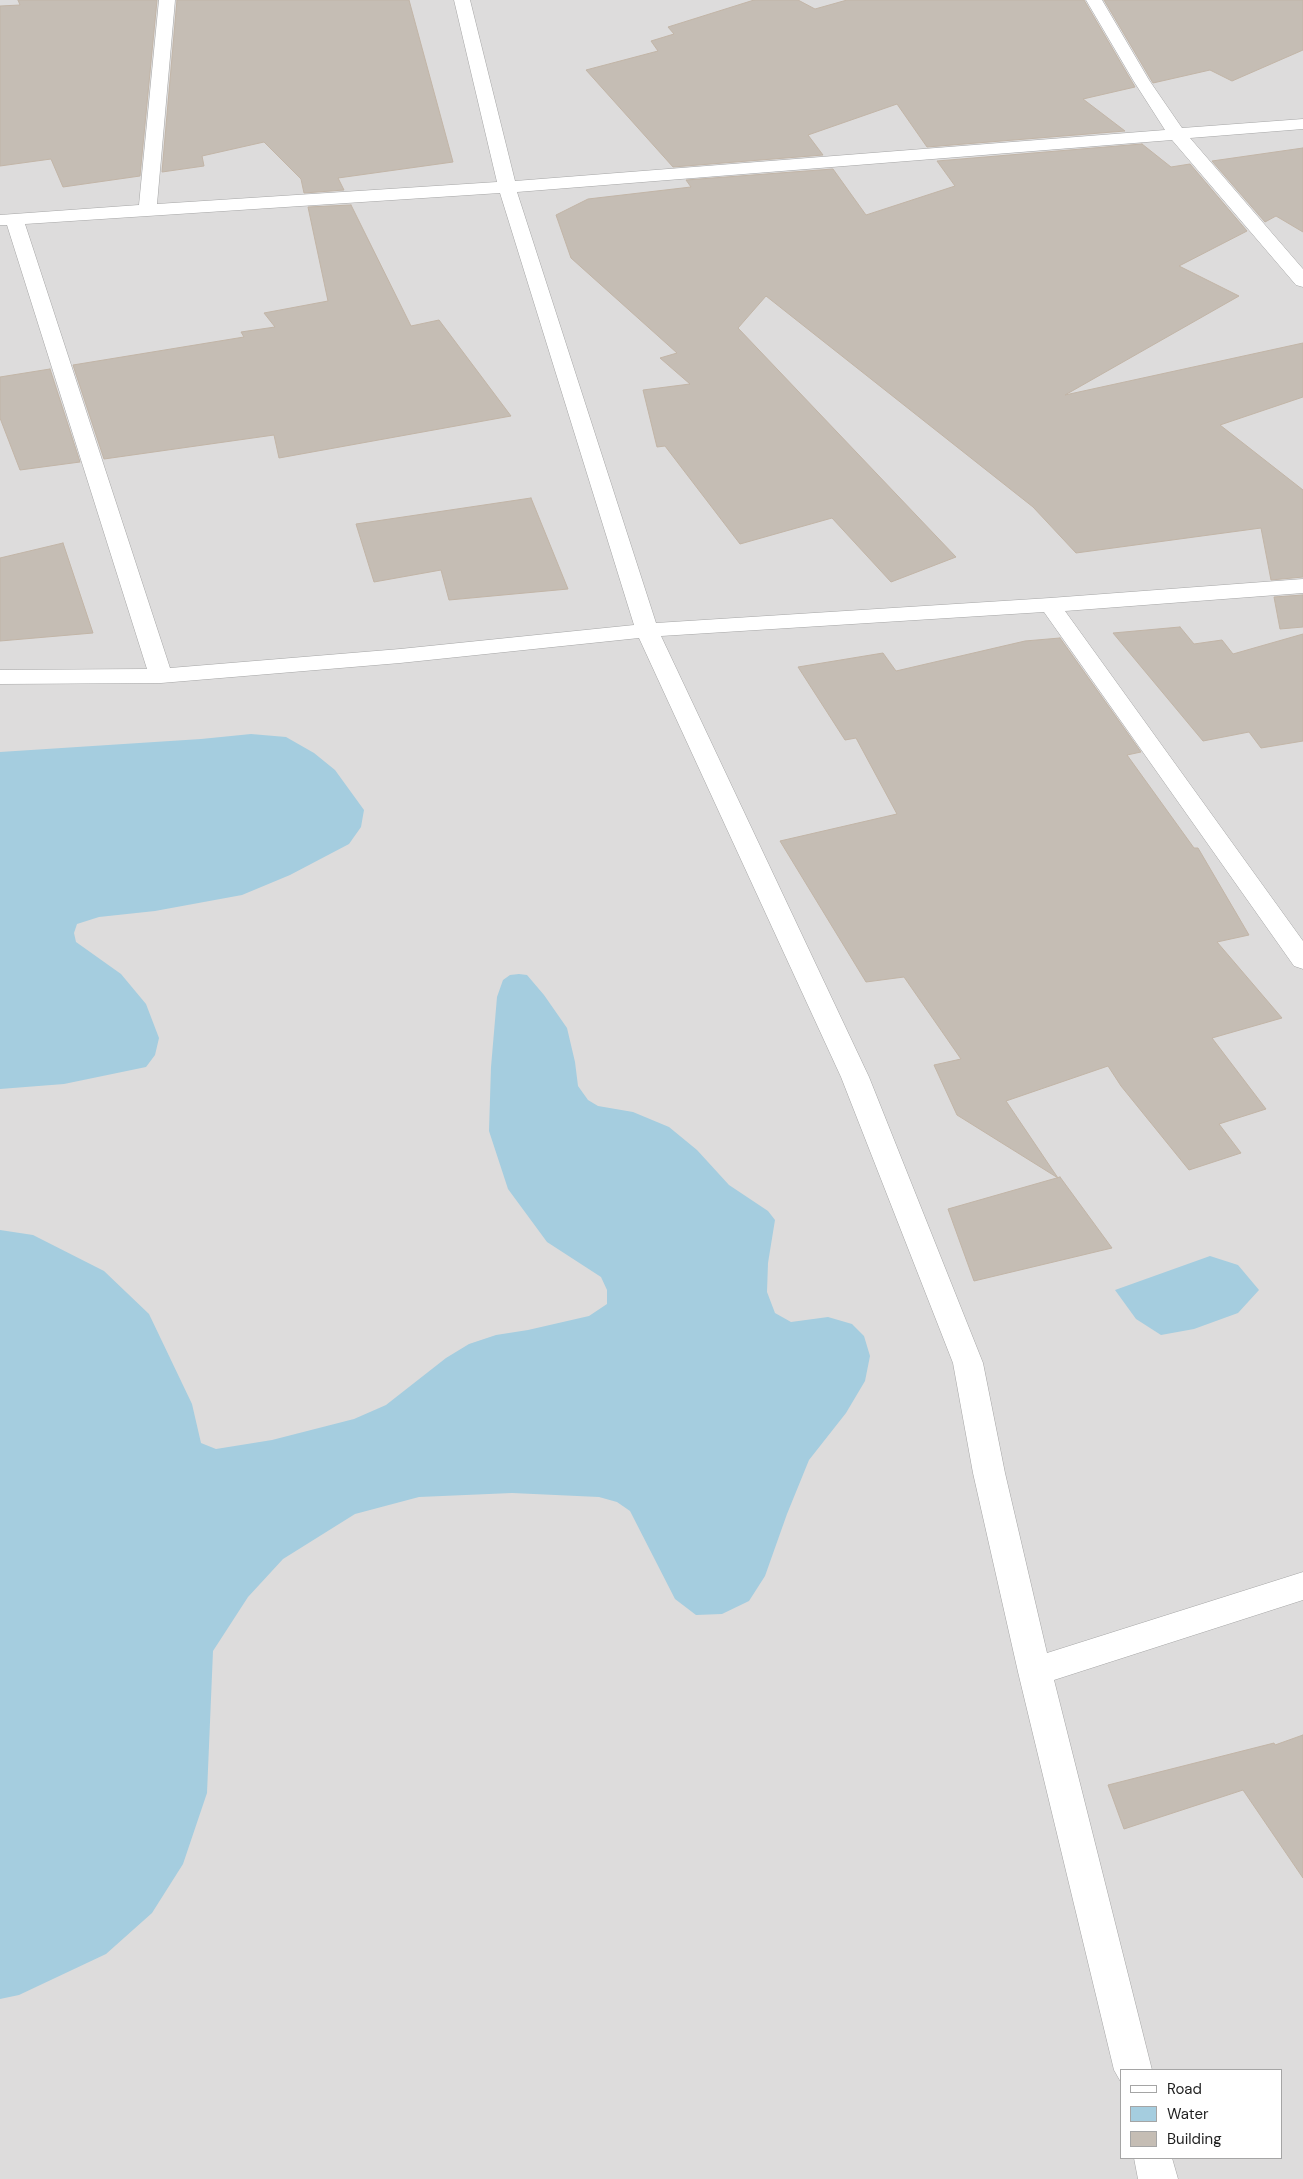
<!DOCTYPE html>
<html>
<head>
<meta charset="utf-8">
<style>
  body { margin:0 }
  #map { position:relative; width:1303px; height:2179px; overflow:hidden; background:#f0ede5; font-family:"DM Sans",sans-serif }
  canvas { display:block }
  .legend { position:absolute; left:1120px; top:2069px; width:162px; height:90px; box-sizing:border-box; background:#fff; border:1px solid #a5a5a5; margin:0; padding:6px 9px; list-style:none; font-size:15px; color:#1f1f1f }
  .legend li { display:flex; align-items:center; gap:10px; height:25px }
  .legend b { width:25px; border:1px solid #a5a5a5 }
</style>
</head>
<body>
<div id="map">
<canvas width="1303" height="2179"></canvas>
<ul class="legend">
<li><b style="height:6px;background:#fff"></b>Road</li>
<li><b style="height:14px;background:#a5cddf"></b>Water</li>
<li><b style="height:14px;background:#c5bdb4"></b>Building</li>
</ul>
</div>
<script>
const c = document.querySelector('canvas').getContext('2d');
c.lineJoin = 'round';
function fillPath(path, color) { c.fillStyle = color; c.fill(path, 'evenodd'); }
const shape = rows => new Path2D(rows.map(r => 'M' + r).join(''));
function stroke(path, color, width, dash) { c.strokeStyle = color; c.lineWidth = width; c.lineCap = dash ? 'butt' : 'round'; c.setLineDash(dash || []); c.stroke(path); }
fillPath(shape([
  [0,0,1303,0,1303,2179,0,2179],
  [1122,2070,1282,2070,1282,2158,1122,2158]
]), '#dddcdc');
fillPath(shape([
  [251,734,286,737,314,753,335,770,364,810,361,827,349,844,290,875,242,895,155,911,99,917,77,924,74,933,76,942,121,974,146,1004,159,1038,155,1055,146,1067,64,1084,0,1089,0,752,201,739],
  [519,974,527,975,544,995,567,1028,575,1062,578,1086,588,1100,598,1106,633,1112,669,1127,697,1150,729,1185,768,1211,775,1220,768,1263,767,1292,775,1313,791,1322,828,1317,852,1324,864,1336,870,1356,865,1381,846,1413,809,1460,787,1514,765,1576,749,1601,722,1614,696,1615,675,1599,630,1511,617,1502,599,1497,512,1493,419,1497,355,1514,283,1559,248,1597,213,1651,207,1793,183,1864,152,1913,106,1954,19,1995,0,1999,0,1230,33,1235,104,1271,149,1314,192,1404,201,1443,216,1449,272,1440,354,1419,386,1405,446,1358,469,1344,496,1335,528,1330,589,1316,607,1304,607,1290,601,1277,547,1242,508,1189,489,1131,491,1067,497,997,503,980,510,975],
  [1210,1256,1238,1265,1259,1290,1238,1313,1194,1329,1161,1335,1136,1319,1115,1290]
]), '#a5cddf');
const building = shape([
  [18,0,157,0,140,176,63,187,51,159,0,166,0,6,20,5,18,0],
  [177,0,409,0,453,162,338,178,344,190,304,193,301,179,264,142,202,156,204,166,162,172,177,0],
  [754,0,798,0,815,9,847,0,1084,0,1135,87,1083,99,1125,131,927,147,897,104,808,135,823,155,673,167,586,70,658,51,651,41,674,34,668,27,754,0],
  [1104,0,1303,0,1303,50,1232,81,1210,70,1153,83,1104,0],
  [1142,144,1171,167,1190,164,1247,231,1179,266,1239,296,1065,395,1303,343,1303,397,1220,425,1303,490,1303,577,1271,580,1261,528,1076,553,1033,507,766,296,738,328,956,557,891,582,832,518,740,544,665,446,657,447,643,390,690,384,660,358,677,353,571,258,556,215,588,199,691,187,686,180,833,169,866,215,955,186,937,161,1142,144],
  [1303,148,1303,232,1276,216,1265,222,1212,161,1303,148],
  [351,205,411,326,439,320,511,416,279,458,274,435,104,459,73,365,244,337,241,332,275,327,264,313,328,301,308,207,351,205],
  [50,369,80,462,20,470,0,418,0,377,50,369],
  [531,498,568,589,449,600,441,570,374,582,356,524,531,498],
  [63,543,93,633,0,641,0,558,63,543],
  [1303,595,1303,627,1280,629,1274,597,1303,595],
  [1180,627,1194,644,1222,640,1233,654,1303,634,1303,741,1261,748,1249,732,1203,741,1113,633,1180,627],
  [1060,638,1141,752,1127,755,1194,848,1198,848,1249,935,1217,942,1282,1018,1212,1038,1266,1109,1219,1124,1241,1153,1189,1170,1121,1086,1108,1066,1006,1101,1058,1178,957,1115,934,1065,961,1059,904,977,866,982,780,841,897,814,856,738,845,740,798,667,883,653,896,671,1025,641,1060,638],
  [1060,1177,1112,1248,974,1281,948,1209,1060,1177],
  [1303,1735,1303,1878,1243,1790,1124,1829,1108,1785,1274,1743,1275,1745,1303,1735]
]);
fillPath(building, '#c5bdb4');
stroke(building, '#c2b5a7', 1);
const street = shape([
  [159,0,175,0,157,204,497,182,454,0,470,0,515,181,1165,130,1133,80,1086,0,1102,0,1149,80,1182,128,1303,119,1303,129,1190,138,1303,269,1303,287,1296,285,1172,140,517,192,656,623,1050,598,1303,579,1303,593,1065,611,1303,941,1303,969,1294,966,1044,612,661,636,869,1077,983,1363,1005,1473,1047,1653,1303,1572,1303,1600,1054,1680,1152,2070,1122,2070,1122,2084,1114,2070,1018,1672,973,1473,953,1363,841,1077,639,638,400,663,161,683,0,684,0,670,147,669,7,225,0,225,0,215,139,205,159,0],
  [500,193,634,625,400,649,170,668,25,224,500,193],
  [1134,2158,1172,2158,1178,2179,1138,2179,1134,2158]
]);
stroke(street, '#a6a6a6', 1);
fillPath(street, '#fff');
</script>
</body>
</html>
